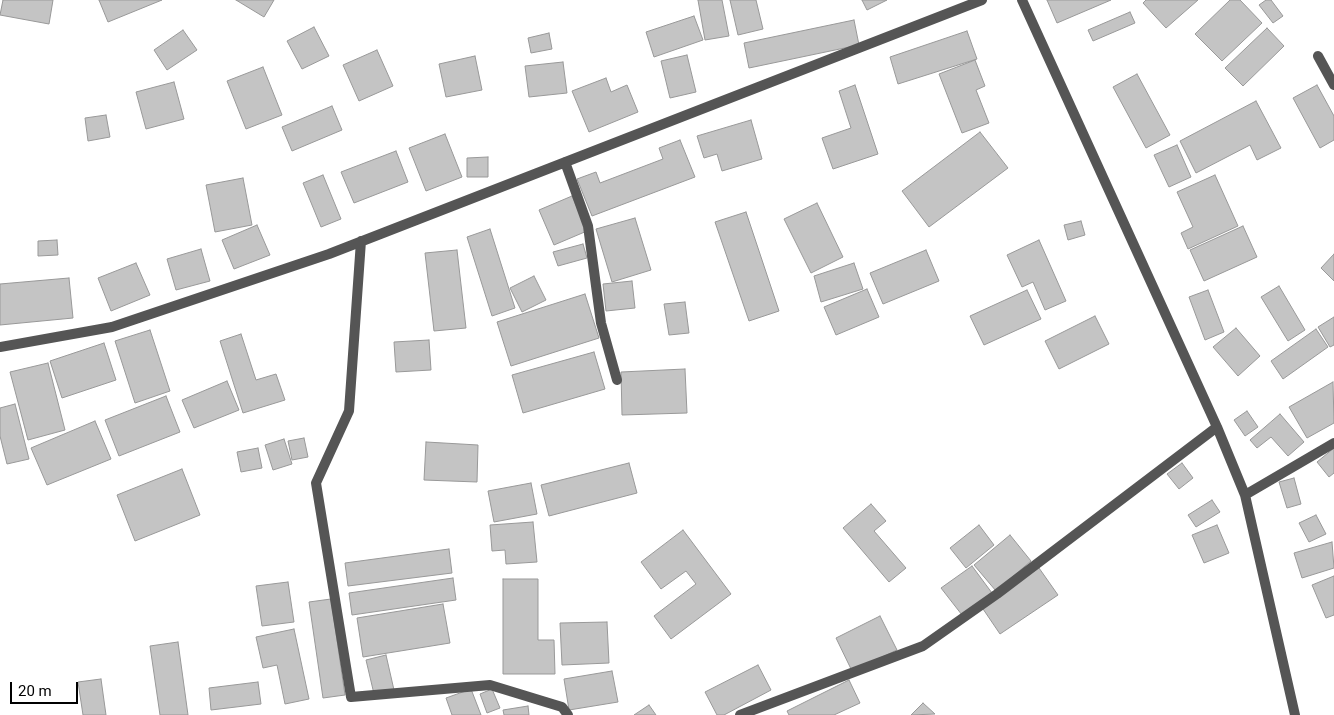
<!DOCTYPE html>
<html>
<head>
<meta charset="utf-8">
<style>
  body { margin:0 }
  #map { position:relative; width:1334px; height:715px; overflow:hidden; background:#fff; font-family:Roboto,sans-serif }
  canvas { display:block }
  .scale { position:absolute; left:10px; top:682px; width:68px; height:22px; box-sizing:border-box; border:2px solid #000; border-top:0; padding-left:6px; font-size:15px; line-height:18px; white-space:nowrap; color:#000; -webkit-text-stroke:4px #fff; paint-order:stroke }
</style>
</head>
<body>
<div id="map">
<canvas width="1334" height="715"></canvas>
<div class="scale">20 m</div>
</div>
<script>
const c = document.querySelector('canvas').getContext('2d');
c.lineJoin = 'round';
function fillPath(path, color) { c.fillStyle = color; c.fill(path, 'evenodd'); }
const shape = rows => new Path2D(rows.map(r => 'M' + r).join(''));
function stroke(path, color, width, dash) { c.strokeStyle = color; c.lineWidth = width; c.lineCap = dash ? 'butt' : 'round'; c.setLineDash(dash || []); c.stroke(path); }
const building = shape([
  [3,0,53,0,49,24,0,15,3,0],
  [99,0,162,0,108,22,99,0],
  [236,0,274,0,264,17,236,0],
  [698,0,722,0,729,36,705,40,698,0],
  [730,0,756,0,763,29,738,35,730,0],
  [862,0,887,0,867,10,862,0],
  [1047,0,1111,0,1057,23,1047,0],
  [1146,0,1198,0,1166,28,1143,3,1146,0],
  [1230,0,1240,0,1262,23,1222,61,1195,34,1230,0],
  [1266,0,1271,0,1283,16,1273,23,1259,5,1266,0],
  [1130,12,1135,23,1093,41,1088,30,1130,12],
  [694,16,703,40,654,57,646,32,694,16],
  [854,20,859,45,749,68,744,43,854,20],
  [314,27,329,56,302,69,287,41,314,27],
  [1267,28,1284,46,1243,86,1225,68,1267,28],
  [183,30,197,50,167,70,154,50,183,30],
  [967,31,977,59,898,84,890,57,967,31],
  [549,33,552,49,531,53,528,38,549,33],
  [377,50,393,86,359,101,343,65,377,50],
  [687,55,696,92,670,98,661,61,687,55],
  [475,56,482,90,446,97,439,64,475,56],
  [975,60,985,86,976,90,989,123,962,133,939,74,975,60],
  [563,62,567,93,529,97,525,66,563,62],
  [263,67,282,115,246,129,227,81,263,67],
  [1137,74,1170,135,1146,148,1113,87,1137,74],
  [606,78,611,92,627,85,638,112,589,132,572,91,606,78],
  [174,82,184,119,146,129,136,92,174,82],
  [855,85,878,154,833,169,822,138,851,128,839,91,855,85],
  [1317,85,1334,116,1334,140,1320,148,1293,98,1317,85],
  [1256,101,1281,148,1257,160,1250,145,1196,173,1180,141,1256,101],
  [332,106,342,130,292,151,282,127,332,106],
  [106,115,110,137,88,141,85,118,106,115],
  [751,120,762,159,722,171,717,154,704,158,697,136,751,120],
  [980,132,1008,168,929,227,902,191,980,132],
  [445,134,462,177,426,191,409,148,445,134],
  [680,140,695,177,592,216,577,179,596,172,600,183,663,159,659,148,680,140],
  [1177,145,1191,177,1169,187,1154,155,1177,145],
  [396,151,408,182,354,203,341,172,396,151],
  [488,157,488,177,467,177,467,158,488,157],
  [323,175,341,219,321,227,303,183,323,175],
  [1215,175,1238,226,1188,249,1181,233,1193,227,1177,192,1215,175],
  [243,178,252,225,215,232,206,185,243,178],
  [572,196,587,231,554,245,539,210,572,196],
  [817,203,843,257,811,273,784,219,817,203],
  [746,212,779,311,749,321,715,222,746,212],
  [635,218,651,270,612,282,596,229,635,218],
  [1081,221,1085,235,1068,240,1064,225,1081,221],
  [257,225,270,255,234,269,222,240,257,225],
  [1243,226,1257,257,1204,281,1190,250,1243,226],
  [490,229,515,308,492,316,467,237,490,229],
  [57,240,58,255,38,256,38,241,57,240],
  [1039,240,1066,301,1045,310,1033,282,1022,287,1007,255,1039,240],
  [583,244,587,258,558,266,553,252,583,244],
  [201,249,210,281,176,290,167,259,201,249],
  [457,250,466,328,434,331,425,253,457,250],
  [926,250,939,281,883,304,870,273,926,250],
  [1334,254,1334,281,1321,268,1334,254],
  [136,263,150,295,111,311,98,278,136,263],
  [854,263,863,289,821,302,814,276,854,263],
  [534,276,546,300,522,312,510,288,534,276],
  [69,278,73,318,0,325,0,284,69,278],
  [632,281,635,308,606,311,603,284,632,281],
  [1279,286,1305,330,1288,341,1261,297,1279,286],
  [867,289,879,317,836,335,824,307,867,289],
  [1027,290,1041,319,984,345,970,316,1027,290],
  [1208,290,1224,332,1205,340,1189,297,1208,290],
  [585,294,599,338,511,366,497,322,585,294],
  [685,302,689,333,669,335,664,304,685,302],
  [1095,316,1109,344,1059,369,1045,341,1095,316],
  [1334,317,1334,345,1330,347,1318,327,1334,317],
  [1236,328,1260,356,1238,376,1213,347,1236,328],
  [1316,329,1328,347,1283,379,1271,361,1316,329],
  [150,330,170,391,135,403,115,341,150,330],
  [241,334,256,380,276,374,285,400,243,413,220,341,241,334],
  [429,340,431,370,396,372,394,342,429,340],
  [104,343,116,380,62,398,50,361,104,343],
  [594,352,605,389,523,413,512,375,594,352],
  [48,363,65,430,28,440,10,372,48,363],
  [685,369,687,413,622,415,621,372,685,369],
  [227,381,239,410,194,428,182,400,227,381],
  [1333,382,1334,423,1307,438,1289,407,1333,382],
  [166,396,180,432,119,456,105,420,166,396],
  [15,404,29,459,7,464,0,436,0,408,15,404],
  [1247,411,1258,427,1245,436,1234,420,1247,411],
  [1280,414,1304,442,1288,456,1271,437,1257,448,1250,440,1280,414],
  [95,421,111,459,47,485,31,448,95,421],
  [304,438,308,457,292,460,288,441,304,438],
  [284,439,292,464,273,470,265,445,284,439],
  [426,442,478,445,477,482,424,480,426,442],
  [258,448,262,468,241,472,237,452,258,448],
  [1334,448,1334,473,1329,477,1317,462,1334,448],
  [629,463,637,493,549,516,541,485,629,463],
  [1182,463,1193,478,1179,489,1167,474,1182,463],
  [182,469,200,515,135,541,117,495,182,469],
  [1294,478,1301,504,1287,508,1279,482,1294,478],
  [531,483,537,514,494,522,488,491,531,483],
  [1212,500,1220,512,1196,527,1188,515,1212,500],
  [871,504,886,521,874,531,906,568,889,582,843,528,871,504],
  [1316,515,1326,534,1309,542,1299,523,1316,515],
  [533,522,537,562,506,564,505,550,492,551,490,525,533,522],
  [979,525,994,545,966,568,950,548,979,525],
  [1217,525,1229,553,1204,563,1192,535,1217,525],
  [683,530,731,594,671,639,654,616,696,584,686,571,661,589,641,562,683,530],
  [1010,535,1031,561,996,591,974,565,1010,535],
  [1332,542,1334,568,1302,578,1294,553,1332,542],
  [449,549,452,573,348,586,345,563,449,549],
  [972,566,992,593,962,615,941,588,972,566],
  [1039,568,1058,595,1000,634,981,606,1039,568],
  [1334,576,1334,615,1326,618,1312,585,1334,576],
  [453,578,456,600,352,615,349,593,453,578],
  [503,579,538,579,538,640,554,640,555,674,503,674,503,579],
  [288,582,294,622,262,626,256,586,288,582],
  [331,599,345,695,323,698,309,602,331,599],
  [443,604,450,643,363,657,357,618,443,604],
  [880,616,897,650,852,671,836,638,880,616],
  [607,622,609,663,562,665,560,623,607,622],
  [294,629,309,699,285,704,277,665,263,668,256,637,294,629],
  [178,642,188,715,160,715,150,646,178,642],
  [386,655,394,690,374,694,366,660,386,655],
  [758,665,771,690,724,715,717,715,705,692,758,665],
  [612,671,618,702,569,710,564,679,612,671],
  [101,679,106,715,83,715,78,682,101,679],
  [849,680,860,703,834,715,789,715,787,711,849,680],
  [258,682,261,704,211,710,209,688,258,682],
  [471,689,481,715,452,715,446,698,471,689],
  [492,689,500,708,487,713,480,694,492,689],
  [923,703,935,714,911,715,923,703],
  [649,705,656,715,634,715,649,705],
  [528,706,529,715,504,715,503,710,528,706]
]);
fillPath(building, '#c4c4c4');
stroke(building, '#999', 1);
stroke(shape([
  [1022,0,1217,427,1245,495,1295,715],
  [1318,56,1334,85],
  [565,162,588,226,601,323,617,380],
  [361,241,349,411,316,483,351,697,490,685,562,707,568,715],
  [0,347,112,327,329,254,982,0],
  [1245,495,1334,443],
  [740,715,923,646,997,594,1217,427]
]), '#555', 10);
</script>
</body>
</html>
